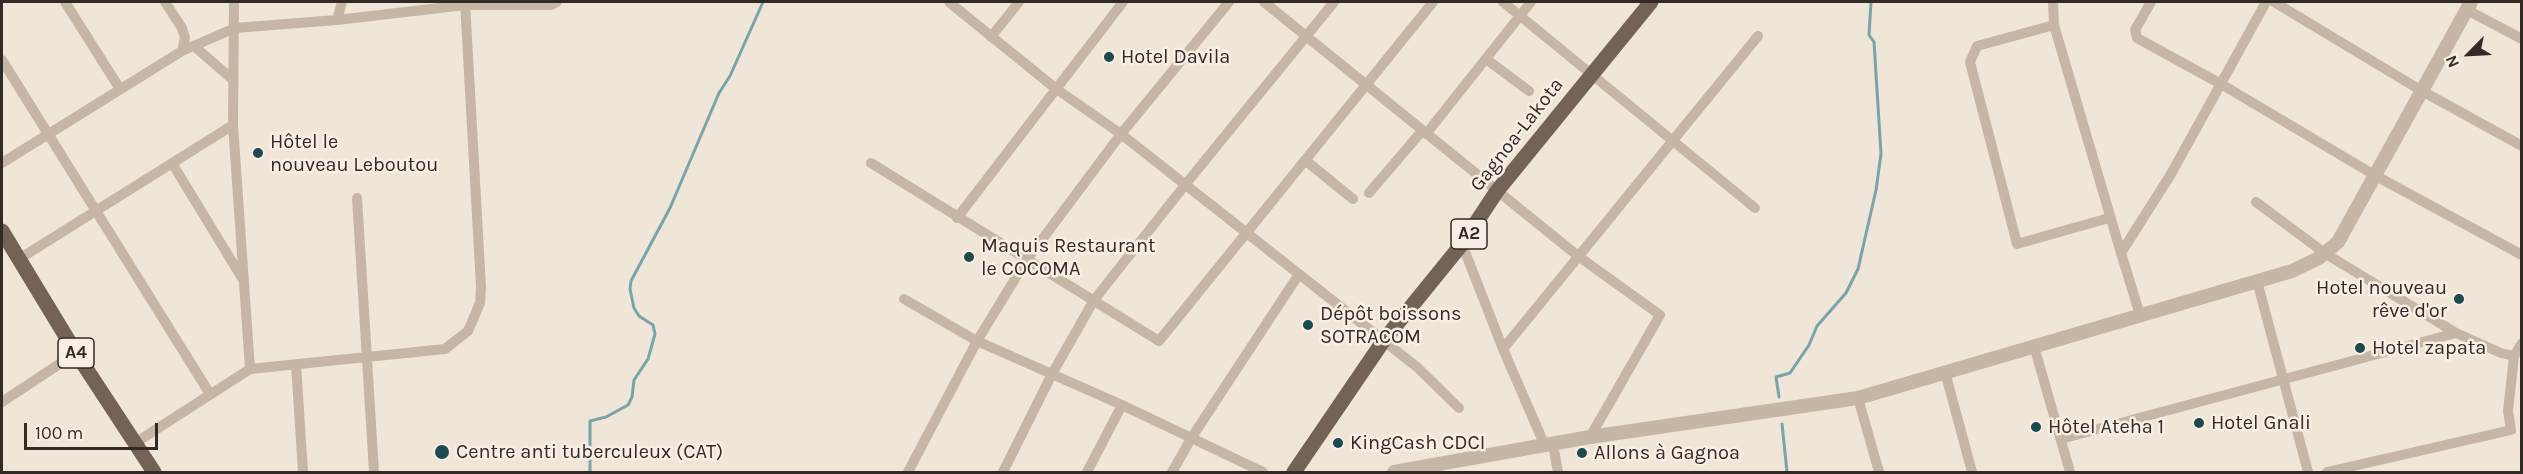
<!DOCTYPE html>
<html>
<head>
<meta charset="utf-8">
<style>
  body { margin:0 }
  #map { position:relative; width:2523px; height:474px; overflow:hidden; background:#efe6d8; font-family:Karla,sans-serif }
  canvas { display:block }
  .frame { position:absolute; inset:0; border:3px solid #322a26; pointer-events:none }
  .north { position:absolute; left:2439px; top:24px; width:60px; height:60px; -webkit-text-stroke:4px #f7efe3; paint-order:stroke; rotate:246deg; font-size:16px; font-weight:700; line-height:24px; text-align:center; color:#322a26 }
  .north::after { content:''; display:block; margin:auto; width:21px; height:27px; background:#322a26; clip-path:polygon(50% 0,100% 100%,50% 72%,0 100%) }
  .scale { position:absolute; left:24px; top:423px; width:134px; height:27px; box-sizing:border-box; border:3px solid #322a26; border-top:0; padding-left:8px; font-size:18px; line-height:21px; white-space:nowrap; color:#322a26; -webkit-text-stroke:4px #f7efe3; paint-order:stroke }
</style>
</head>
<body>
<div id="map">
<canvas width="2523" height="474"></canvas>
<div class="frame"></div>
<div class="north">N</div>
<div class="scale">100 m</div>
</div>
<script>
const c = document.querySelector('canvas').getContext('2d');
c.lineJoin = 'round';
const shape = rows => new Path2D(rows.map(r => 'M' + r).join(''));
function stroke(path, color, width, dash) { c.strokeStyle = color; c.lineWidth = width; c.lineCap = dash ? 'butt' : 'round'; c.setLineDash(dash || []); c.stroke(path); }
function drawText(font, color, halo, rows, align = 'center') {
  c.font = font + ' Karla,sans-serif'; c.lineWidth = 5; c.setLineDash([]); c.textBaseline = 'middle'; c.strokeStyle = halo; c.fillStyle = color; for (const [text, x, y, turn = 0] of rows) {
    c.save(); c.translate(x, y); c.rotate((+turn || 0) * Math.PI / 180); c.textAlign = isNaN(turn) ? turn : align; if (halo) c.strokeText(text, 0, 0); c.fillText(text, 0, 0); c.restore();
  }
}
stroke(shape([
  [1779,397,1776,377,1790,373,1809,345,1817,326,1846,293,1858,269,1876,190,1881,154,1874,42,1869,35,1871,2],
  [1782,424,1787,472],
  [590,472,590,421,606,417,628,405,632,397,634,380,648,359,655,334,653,325,639,316,634,308,630,289,631,281,670,208,719,93,730,76,763,2]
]), '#79a4aa', 3);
stroke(shape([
  [65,2,120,89],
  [165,2,182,28,185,38,182,51],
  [234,2,233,125,250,369],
  [949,2,1055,88,1121,134,1417,367,1459,408],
  [1264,2,1578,256,1660,315,1590,437],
  [1503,2,1755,208],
  [2053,2,2054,25,2121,253,2171,174,2266,2],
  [2151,2,2135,30,2137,38,2221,84,2376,176,2522,255],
  [2274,2,2422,91,2522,146],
  [2467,10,2522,39],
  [337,20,342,2],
  [2054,25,1977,46,1970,62,2017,244,2109,218],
  [991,37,1019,2],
  [194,46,232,79],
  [1486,59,1529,91],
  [2,60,210,394],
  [1426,134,1531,2],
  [1305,160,1353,199],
  [2,163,182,51,235,28,337,20,465,5,551,5,557,2],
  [172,163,242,278],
  [871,163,1159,341,1433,2],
  [1369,193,1422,131],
  [357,198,374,472],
  [2256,202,2326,254,2456,333,2501,353,2514,356],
  [957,218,1123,2],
  [1462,244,1503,349,1545,446],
  [2121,253,2140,315],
  [19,259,233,125],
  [2257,281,2308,472],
  [904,299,977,341,1122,405,1263,472],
  [2034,346,2070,472],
  [1503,349,1758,36],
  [296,364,303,472],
  [1945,372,1972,472],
  [1858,398,1879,472],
  [2,402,76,353],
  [2061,439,2456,333],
  [135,443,250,369,445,349,468,331,480,303,481,287,465,2],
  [1553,445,1558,472],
  [908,472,977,341,1026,261,1121,134,1229,2],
  [1003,472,1052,374,1094,300,1185,185,1334,2],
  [1087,472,1122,405],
  [1172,472,1192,437,1299,274],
  [2327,472,2511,430,2508,411,2514,356,2522,343]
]), '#c6b6a5', 10);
stroke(shape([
  [1394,472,1590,437,1858,398,2292,271,2319,258,2338,242,2471,2]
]), '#c6b6a5', 14);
stroke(shape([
  [2,231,76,353,154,472],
  [1294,472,1384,340,1462,244,1497,191,1651,2]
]), '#736357', 15);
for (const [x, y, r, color] of [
  [1109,57,6,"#1e4950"],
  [258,153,6,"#1e4950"],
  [969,257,6,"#1e4950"],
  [2459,299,6,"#1e4950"],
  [1308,325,6,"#1e4950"],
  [2360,348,6,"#1e4950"],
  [2199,423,6,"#1e4950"],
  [2036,427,6,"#1e4950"],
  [1338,443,6,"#1e4950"],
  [442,452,8,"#1e4950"],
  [1582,453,6,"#1e4950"]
]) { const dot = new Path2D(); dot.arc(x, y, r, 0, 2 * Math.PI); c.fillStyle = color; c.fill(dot); stroke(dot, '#f7efe3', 2); }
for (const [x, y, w] of [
  [1469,234,36],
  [76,353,36]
]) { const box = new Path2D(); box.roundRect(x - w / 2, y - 15, w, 30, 4.5); c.fillStyle = '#f7efe3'; c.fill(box); stroke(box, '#322a26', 1.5); }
drawText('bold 18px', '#322a26', null, [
  ["A2",1469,234],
  ["A4",76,353]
]);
drawText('20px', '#322a26', '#f7efe3', [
  ["Hotel Davila",1121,57],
  ["Hôtel le",270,142],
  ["nouveau Leboutou",270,165],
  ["Maquis Restaurant",981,246],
  ["le COCOMA",981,269],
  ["Hotel nouveau",2447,288,"right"],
  ["rêve d'or",2447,311,"right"],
  ["Dépôt boissons",1320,314],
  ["SOTRACOM",1320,337],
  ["Hotel zapata",2372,348],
  ["Hotel Gnali",2211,423],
  ["Hôtel Ateha 1",2048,427],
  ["KingCash CDCI",1350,443],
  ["Centre anti tuberculeux (CAT)",456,452],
  ["Allons à Gagnoa",1594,453]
], 'left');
drawText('20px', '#322a26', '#f7efe3', [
  ["Gagnoa-Lakota",1517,135,-52]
]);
</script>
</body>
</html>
